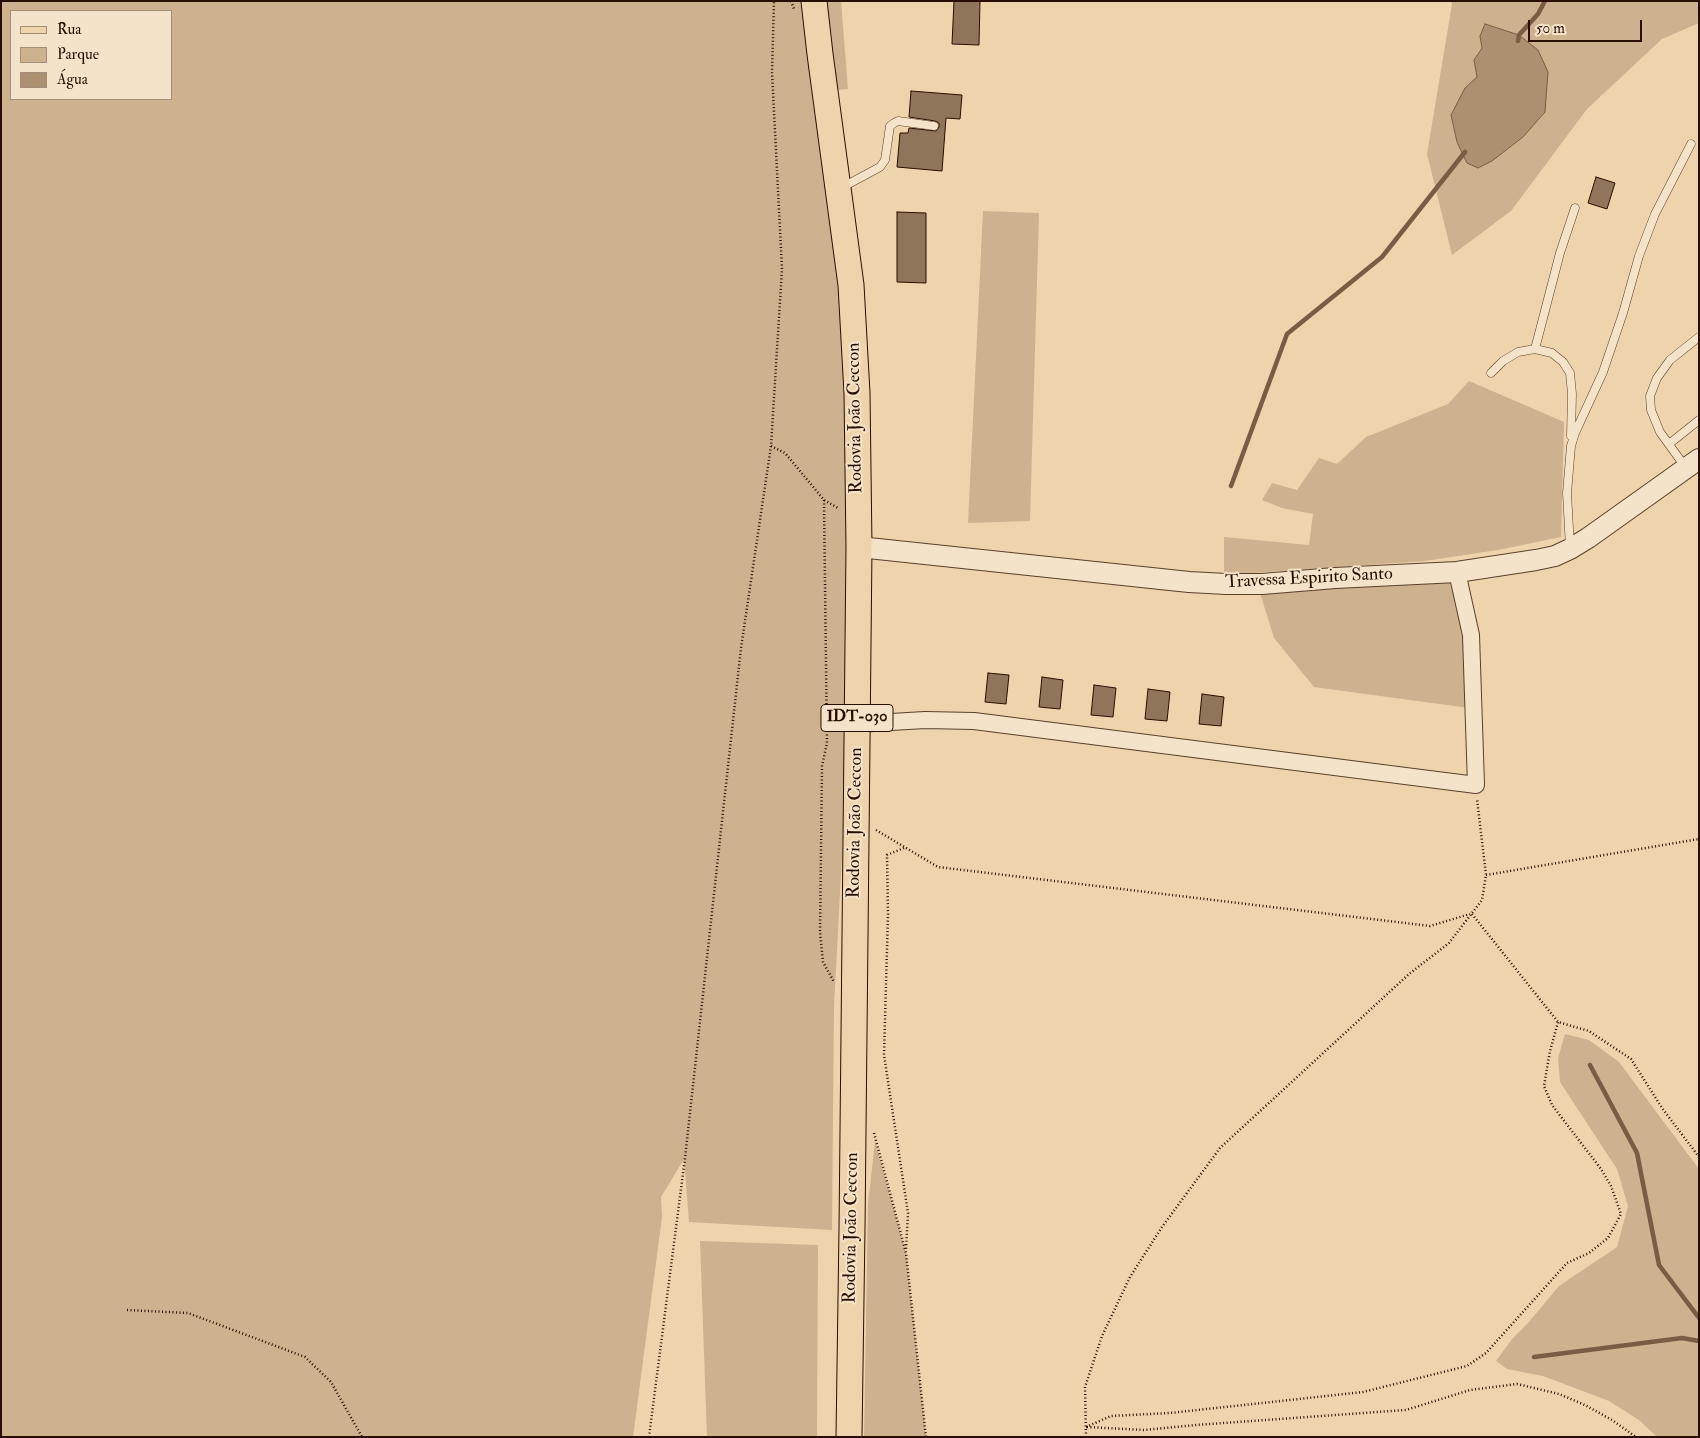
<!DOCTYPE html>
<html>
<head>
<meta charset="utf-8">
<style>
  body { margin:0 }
  #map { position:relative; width:1700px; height:1438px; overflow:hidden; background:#eed4ac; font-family:"IM FELL Double Pica",serif }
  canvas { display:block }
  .frame { position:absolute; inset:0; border:2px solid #280e00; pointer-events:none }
  .legend { position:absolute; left:10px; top:10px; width:162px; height:90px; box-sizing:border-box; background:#f4e3c9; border:1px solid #a28e79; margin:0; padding:6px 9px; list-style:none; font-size:15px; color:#280e00 }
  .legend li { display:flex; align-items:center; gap:10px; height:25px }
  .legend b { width:25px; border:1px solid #a28e79 }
  .scale { position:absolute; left:1528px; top:20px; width:114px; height:22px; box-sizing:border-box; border:2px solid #280e00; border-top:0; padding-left:6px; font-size:15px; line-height:18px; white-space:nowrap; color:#280e00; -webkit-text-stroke:4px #f4e3c9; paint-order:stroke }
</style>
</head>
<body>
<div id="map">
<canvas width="1700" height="1438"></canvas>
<div class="frame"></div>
<ul class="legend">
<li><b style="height:6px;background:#eed4ac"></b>Rua</li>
<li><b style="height:14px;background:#ccb28f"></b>Parque</li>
<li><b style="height:14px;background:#ab9172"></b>Água</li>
</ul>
<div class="scale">50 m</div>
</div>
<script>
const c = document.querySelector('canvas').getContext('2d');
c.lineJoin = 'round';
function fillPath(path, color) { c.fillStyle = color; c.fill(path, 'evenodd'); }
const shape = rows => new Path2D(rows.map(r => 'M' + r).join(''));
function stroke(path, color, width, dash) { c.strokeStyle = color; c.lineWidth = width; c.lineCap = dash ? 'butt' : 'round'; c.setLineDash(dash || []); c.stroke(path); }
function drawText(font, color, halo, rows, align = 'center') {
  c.font = font + ' "IM FELL Double Pica",serif'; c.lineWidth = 4; c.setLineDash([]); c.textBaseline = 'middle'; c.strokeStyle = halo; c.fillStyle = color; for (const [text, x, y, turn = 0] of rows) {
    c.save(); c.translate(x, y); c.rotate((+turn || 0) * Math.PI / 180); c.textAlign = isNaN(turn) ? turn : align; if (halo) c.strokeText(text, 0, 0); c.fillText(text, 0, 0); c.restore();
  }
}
fillPath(shape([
  [1,1,805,1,833,213,845,347,849,512,845,800,834,1006,832,1230,689,1222,684,1159,661,1197,662,1217,633,1437,1,1437],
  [11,11,171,11,171,99,11,99],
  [827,1,841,1,848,89,836,90],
  [1451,1,1699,1,1699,23,1662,39,1587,109,1511,211,1452,255,1427,154,1452,4],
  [1485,24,1519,35,1538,50,1545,112,1523,137,1492,161,1467,163,1457,142,1451,115,1465,88,1477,77,1477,54,1482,48,1480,36],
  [983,211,1039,213,1030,521,968,523],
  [1469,381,1564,422,1561,537,1498,550,1425,561,1224,575,1224,537,1309,545,1313,514,1282,508,1262,500,1272,483,1297,490,1319,458,1337,464,1366,437,1448,404],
  [1454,580,1466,632,1469,708,1314,687,1274,638,1259,590],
  [1565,1034,1589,1040,1619,1062,1699,1169,1699,1437,1657,1437,1639,1420,1609,1401,1543,1376,1507,1369,1496,1361,1512,1339,1528,1323,1559,1286,1617,1247,1628,1206,1617,1169,1560,1082,1558,1058],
  [875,1141,906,1253,926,1437,864,1437,868,1203],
  [700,1241,818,1245,817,1437,707,1437]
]), '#ccb28f');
const water = shape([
  [1485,24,1519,35,1538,50,1548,72,1545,112,1523,137,1492,161,1478,168,1467,163,1463,155,1457,142,1451,115,1465,88,1477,77,1474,60,1482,48,1480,36,1485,24]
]);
fillPath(water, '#ab9172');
stroke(water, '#775d44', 1);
stroke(shape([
  [1518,41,1519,35,1538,14,1545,1],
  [1231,486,1287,334,1382,257,1465,152],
  [1590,1065,1637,1153,1659,1265,1699,1318],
  [1534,1357,1682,1338,1699,1341]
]), '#775d44', 4.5);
const building = shape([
  [954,1,980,1,979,45,952,44,954,1],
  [911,91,962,95,960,119,946,118,942,171,897,167,900,133,908,133,909,128,936,131,939,127,939,123,935,121,909,117,911,91],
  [1596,177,1615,183,1607,209,1588,203,1596,177],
  [897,212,926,213,926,283,897,282,897,212],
  [988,673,1009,675,1006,704,985,702,988,673],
  [1042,677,1063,680,1060,709,1039,707,1042,677],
  [1094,685,1116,688,1113,717,1091,715,1094,685],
  [1148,689,1170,692,1167,721,1145,719,1148,689],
  [1202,694,1224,697,1221,726,1199,724,1202,694]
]);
fillPath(building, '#8f7559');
stroke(building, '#280e00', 1);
const service = shape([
  [841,188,880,167,885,160,890,126,894,123,898,121,934,126],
  [1535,349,1560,253,1575,208],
  [1491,373,1503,361,1518,352,1535,349,1552,353,1563,362,1570,373,1572,394,1571,436],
  [1669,444,1699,420],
  [1686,468,1660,432,1651,410,1650,396,1657,378,1670,360,1699,337],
  [1570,547,1567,493,1571,446,1575,433,1603,372,1623,313,1639,256,1655,214,1691,144]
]);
const minor = shape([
  [857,724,925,720,974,721,1476,785,1471,635,1457,572]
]);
const tertiary = shape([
  [859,547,1189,582,1226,584,1262,584,1335,578,1457,572,1536,560,1555,556,1570,549,1588,538,1699,459]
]);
const primary = shape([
  [814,1,820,54,851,285,857,393,859,547,852,1228,849,1437]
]);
stroke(service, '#5a402b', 9);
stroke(minor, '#5a402b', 18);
stroke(tertiary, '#5a402b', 22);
stroke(primary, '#280e00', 27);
stroke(shape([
  [791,1,794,9],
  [771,446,785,453,824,500,838,508],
  [824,500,827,743,822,766,820,932,823,962,834,982],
  [876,830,938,867,1430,926,1470,914],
  [904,848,887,855,888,914,884,1055,908,1213,906,1249],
  [1486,875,1699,839],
  [1472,914,1558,1022,1589,1031,1631,1059,1662,1108,1699,1157],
  [874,1133,906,1253,926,1437],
  [127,1310,188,1313,305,1357,331,1382,362,1437],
  [1086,1427,1111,1416,1170,1413,1363,1392,1467,1366,1486,1353,1567,1263,1589,1253,1608,1238,1621,1214,1611,1186,1601,1169,1552,1105,1544,1086,1550,1051,1558,1022],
  [1087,1427,1144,1430,1196,1425,1406,1410,1470,1390,1517,1384,1559,1394,1585,1405,1612,1420,1636,1437],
  [649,1437,685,1158,741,648,771,446,782,269,772,72,774,1],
  [1086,1437,1085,1387,1102,1336,1130,1277,1162,1227,1220,1148,1409,974,1449,943,1482,900,1486,875,1477,799]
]), '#280e00', 2.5, [1, 2.5]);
stroke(service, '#f4e3c9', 8);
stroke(minor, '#f4e3c9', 16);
stroke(tertiary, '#f4e3c9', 20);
stroke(primary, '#eed4ac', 25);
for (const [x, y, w] of [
  [857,718,72]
]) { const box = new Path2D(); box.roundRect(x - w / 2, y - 13.5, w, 27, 4); c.fillStyle = '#f4e3c9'; c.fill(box); stroke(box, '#280e00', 1); }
drawText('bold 16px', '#280e00', null, [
  ["IDT-030",857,718]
]);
drawText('18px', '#280e00', '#f4e3c9', [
  ["Rodovia João Ceccon",856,418,-91],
  ["Travessa Espirito Santo",1309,579,-3],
  ["Rodovia João Ceccon",856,823,-89],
  ["Rodovia João Ceccon",852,1228,-89]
]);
</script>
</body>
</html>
